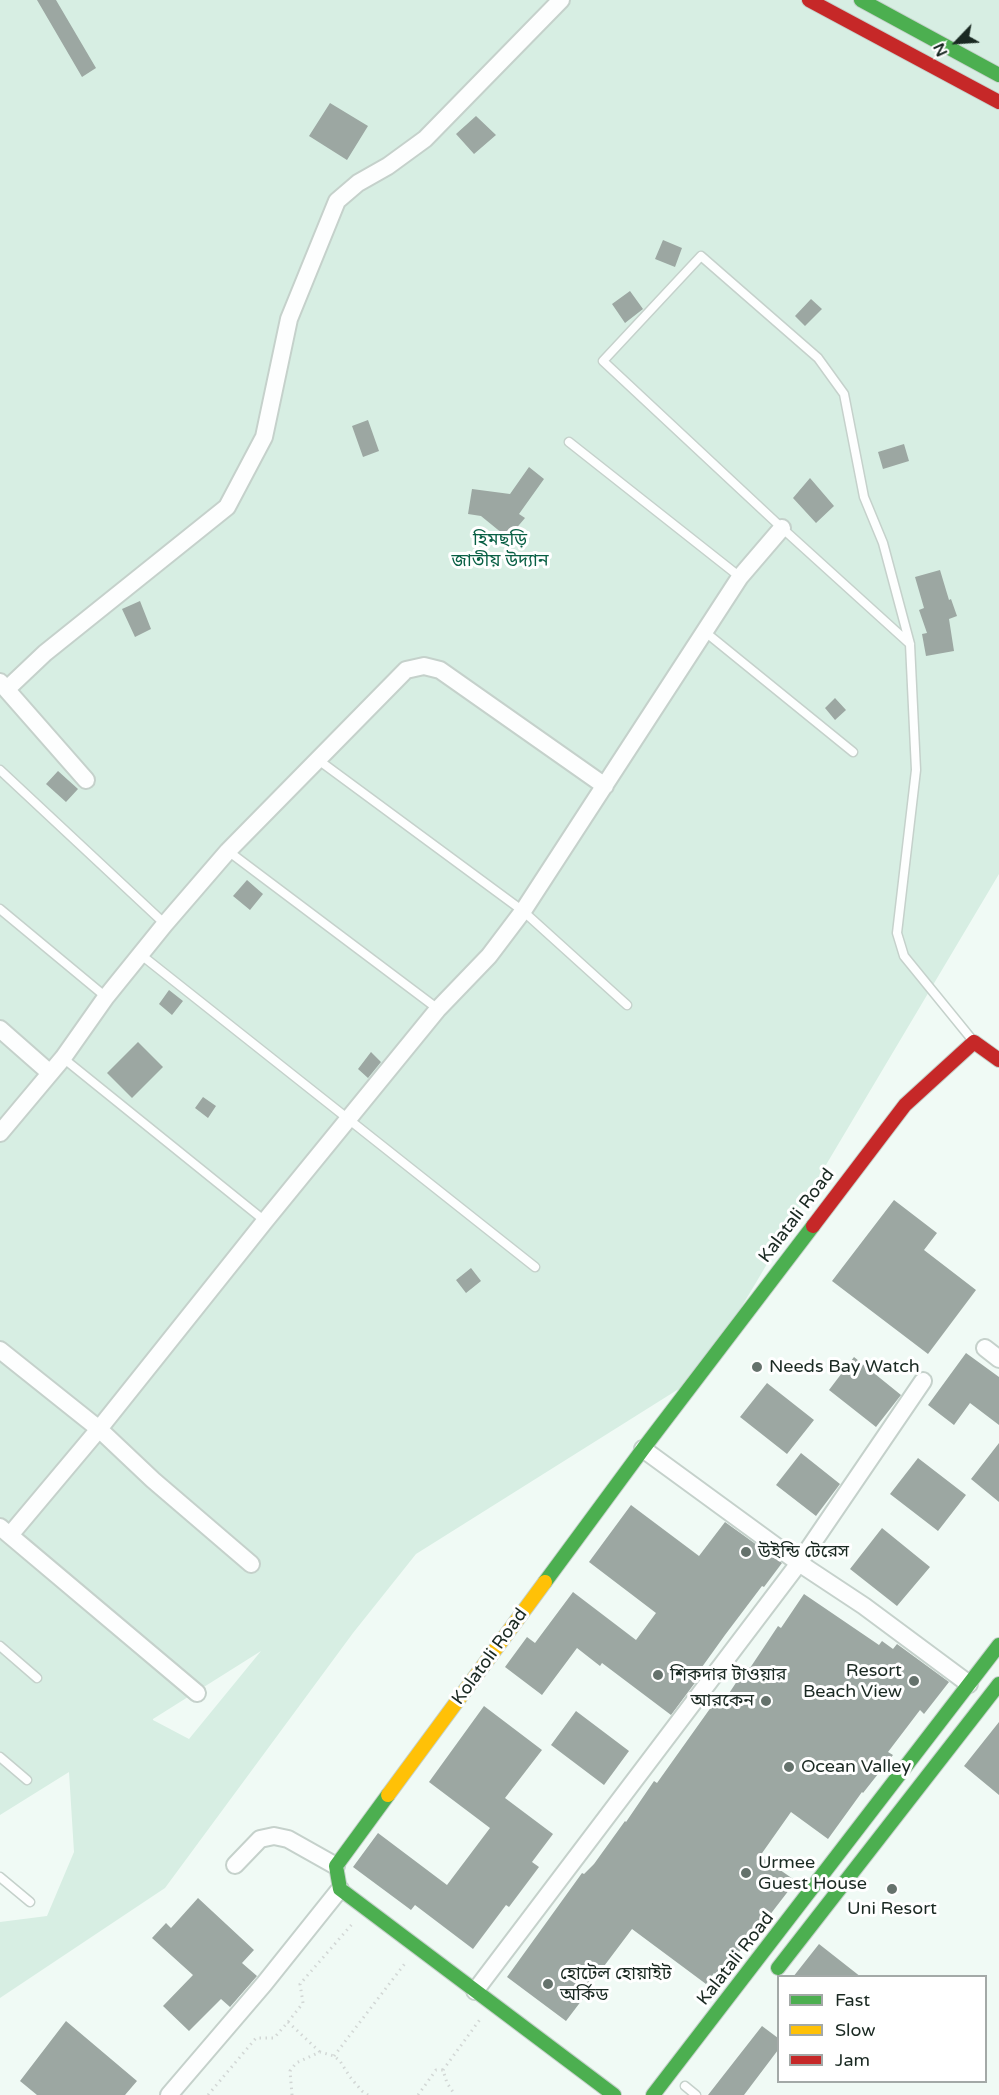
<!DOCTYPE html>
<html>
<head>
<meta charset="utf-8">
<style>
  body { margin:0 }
  #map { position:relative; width:999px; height:2095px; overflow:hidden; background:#f0faf5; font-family:"Varela Round",sans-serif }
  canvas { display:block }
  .legend { position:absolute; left:777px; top:1975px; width:210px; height:108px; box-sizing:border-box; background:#fff; border:2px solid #a3a9a7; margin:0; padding:8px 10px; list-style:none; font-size:18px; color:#1a2922 }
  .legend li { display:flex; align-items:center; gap:12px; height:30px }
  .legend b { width:30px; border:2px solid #a3a9a7 }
  .north { position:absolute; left:927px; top:12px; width:60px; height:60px; -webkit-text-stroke:4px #fff; paint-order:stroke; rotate:245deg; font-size:16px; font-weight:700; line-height:24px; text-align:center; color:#1a2922 }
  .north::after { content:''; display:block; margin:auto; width:21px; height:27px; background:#1a2922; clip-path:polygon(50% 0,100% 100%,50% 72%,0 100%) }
</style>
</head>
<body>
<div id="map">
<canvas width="999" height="2095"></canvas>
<ul class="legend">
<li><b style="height:8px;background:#4caf50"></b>Fast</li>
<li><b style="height:8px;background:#ffc107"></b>Slow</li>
<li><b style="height:8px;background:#c62828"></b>Jam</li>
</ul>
<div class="north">N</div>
</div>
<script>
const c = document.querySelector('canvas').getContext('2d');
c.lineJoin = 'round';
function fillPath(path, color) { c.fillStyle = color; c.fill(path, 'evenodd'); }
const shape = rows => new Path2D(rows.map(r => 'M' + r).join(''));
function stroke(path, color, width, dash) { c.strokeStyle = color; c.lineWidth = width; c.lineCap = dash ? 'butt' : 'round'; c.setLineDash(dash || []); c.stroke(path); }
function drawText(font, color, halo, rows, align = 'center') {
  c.font = font + ' "Varela Round","Noto Sans Bengali",sans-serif'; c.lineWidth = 6; c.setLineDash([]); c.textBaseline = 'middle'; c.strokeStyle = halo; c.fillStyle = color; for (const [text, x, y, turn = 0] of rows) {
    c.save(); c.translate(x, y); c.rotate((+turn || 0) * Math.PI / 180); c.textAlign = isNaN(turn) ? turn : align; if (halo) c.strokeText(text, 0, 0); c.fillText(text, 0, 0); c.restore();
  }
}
fillPath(shape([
  [0,0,999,0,999,874,701,1375,416,1554,353,1633,165,1888,0,1998,0,1922,47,1916,74,1852,69,1772,0,1815],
  [261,1651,189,1739,153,1720,153,1719]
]), '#d7eee3');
fillPath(shape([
  [37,0,56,0,96,68,82,77],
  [330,103,368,126,347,160,309,136],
  [476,116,496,135,474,154,456,134],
  [663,240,682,248,675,267,655,259],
  [630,291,643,309,625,323,612,304],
  [811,299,822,309,805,326,795,316],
  [368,420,379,451,363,457,352,426],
  [904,444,909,461,883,469,878,452],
  [529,467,544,479,519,514,525,518,508,538,481,516,468,514,472,489,510,494],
  [810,478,834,506,816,523,793,498],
  [940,570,949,600,951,599,957,616,949,619,954,651,926,656,922,634,927,633,919,610,924,608,915,577],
  [140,601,151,629,135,637,122,609],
  [835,698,846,710,835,720,825,708],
  [58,771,78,789,66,802,46,784],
  [247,880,263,894,250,910,233,896],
  [169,990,183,1001,172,1015,159,1004],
  [138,1042,163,1067,132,1098,107,1073],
  [371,1052,381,1062,368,1078,358,1069],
  [203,1097,216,1106,208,1118,195,1108],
  [894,1200,937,1233,924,1250,976,1290,928,1354,832,1281],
  [471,1268,481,1281,466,1293,456,1280],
  [966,1353,999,1377,999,1425,970,1403,954,1425,928,1405],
  [854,1357,901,1395,876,1427,829,1390],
  [767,1383,814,1420,787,1454,740,1417],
  [999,1443,999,1502,971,1479],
  [801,1453,840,1484,816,1516,776,1485],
  [918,1458,966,1495,938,1531,890,1494],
  [631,1505,699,1556,725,1522,782,1563,764,1587,762,1586,725,1635,697,1674,700,1676,671,1715,602,1663,600,1666,577,1648,542,1695,505,1667,527,1637,535,1643,573,1592,636,1640,656,1613,589,1562],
  [882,1528,930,1567,897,1606,850,1569],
  [804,1594,879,1645,882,1641,893,1649,897,1644,949,1682,924,1714,920,1710,888,1752,893,1755,863,1793,862,1792,828,1839,791,1812,760,1856,796,1881,769,1916,765,1914,721,1979,714,1973,706,1984,632,1929,586,1990,588,1992,566,2021,507,1977,582,1873,584,1874,594,1864,625,1821,626,1822,654,1781,657,1783,714,1703,720,1707,747,1666,750,1668,778,1626,781,1628],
  [484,1706,542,1750,505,1798,553,1834,532,1862,539,1867,509,1907,506,1905,473,1949,415,1905,411,1910,353,1867,378,1833,447,1885,490,1828,429,1782],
  [576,1711,629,1751,604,1785,551,1745],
  [999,1722,999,1795,964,1766],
  [198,1898,254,1950,242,1963,257,1976,230,2007,221,1999,189,2031,163,2006,193,1975,152,1938,166,1923,171,1928],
  [819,1944,861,1977,793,1977],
  [66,2021,137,2081,125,2095,37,2095,20,2081],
  [762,2026,778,2038,778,2050,744,2095,708,2095]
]), '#9ca7a2');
const lane = shape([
  [569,442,740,577],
  [704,631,853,752],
  [910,644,782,528,603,361,701,256,818,358,844,394,864,497,883,543,910,644,916,770,897,933,904,956,974,1042],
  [317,759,523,911,627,1005],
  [0,770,165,924],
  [228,851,438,1009],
  [0,909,106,997],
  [140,954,535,1267],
  [63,1058,265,1221],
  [0,1646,37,1678],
  [0,1757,27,1780],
  [0,1877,30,1902],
  [685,2086,696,2095]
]);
const street = shape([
  [0,682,86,780],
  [7,689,45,653,227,507,264,437,289,319,337,201,358,183,388,166,425,139,561,0],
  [0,1029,50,1073],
  [0,1133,63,1058,106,997,165,924,228,851,406,670,424,666,440,670,605,786],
  [985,1348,999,1359],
  [0,1350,99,1429,153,1480,251,1564],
  [643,1449,799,1563,864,1606,969,1684],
  [0,1527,197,1693],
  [10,1535,99,1429,265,1221,438,1009,489,956,523,911,740,577,782,528],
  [235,1865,260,1839,274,1836,288,1839,336,1866],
  [475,1991,799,1563,923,1381],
  [169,2095,264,1984,340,1889]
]);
const fast = shape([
  [861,0,999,75],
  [545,1582,643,1449,813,1226],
  [388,1795,336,1866,340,1889,614,2095],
  [778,1968,999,1684],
  [653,2095,999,1645]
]);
const slow = shape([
  [388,1795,545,1582]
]);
const jam = shape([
  [809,0,999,102],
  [813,1226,905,1105,974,1042,999,1060]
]);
stroke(lane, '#c5d1cb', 11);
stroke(street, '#c5d1cb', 20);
stroke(fast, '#c5d1cb', 16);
stroke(slow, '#c5d1cb', 16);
stroke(jam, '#c5d1cb', 16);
stroke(shape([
  [288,2022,320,2052],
  [334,2056,406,1962],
  [443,2070,481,2018],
  [208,2095,256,2038,274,2038,288,2022,303,2003,300,1984,353,1923],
  [292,2095,290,2071,296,2063,320,2052,334,2056,340,2061,350,2077,362,2091,368,2095],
  [418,2095,436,2070,443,2070,447,2083,455,2095]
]), '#d2d7d5', 3, [1.5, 4.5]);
stroke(lane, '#fdfefe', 8);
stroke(street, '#fdfefe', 16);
stroke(fast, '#4caf50', 14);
stroke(slow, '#ffc107', 14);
stroke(jam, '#c62828', 14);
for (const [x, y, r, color] of [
  [757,1367,6,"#65726c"],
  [746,1552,6,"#65726c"],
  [658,1675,6,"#65726c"],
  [914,1681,6,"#65726c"],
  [766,1701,6,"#65726c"],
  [789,1767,6,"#65726c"],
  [746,1873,6,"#65726c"],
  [892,1889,6,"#65726c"],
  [548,1984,6,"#65726c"]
]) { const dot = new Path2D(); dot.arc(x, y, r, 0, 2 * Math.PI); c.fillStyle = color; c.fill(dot); stroke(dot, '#fff', 2); }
drawText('18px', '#085f44', '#fff', [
  ["হিমছড়ি",500,540],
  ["জাতীয় উদ্যান",500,561]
]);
drawText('18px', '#1a2922', '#fff', [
  ["Kalatali Road",797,1216,-53],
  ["Kolatoli Road",490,1657,-54],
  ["Kalatali Road",736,1959,-52]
]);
drawText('18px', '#1a2922', '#fff', [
  ["Needs Bay Watch",769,1367],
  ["উইন্ডি টেরেস",758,1552],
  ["Resort",902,1671,"right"],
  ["Beach View",902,1692,"right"],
  ["শিকদার টাওয়ার",670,1675],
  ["আরকেন",754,1701,"right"],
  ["Ocean Valley",801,1767],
  ["Urmee",758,1863],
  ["Guest House",758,1884],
  ["Uni Resort",892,1909,"center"],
  ["হোটেল হোয়াইট",560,1974],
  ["অর্কিড",560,1995]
], 'left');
</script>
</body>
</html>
